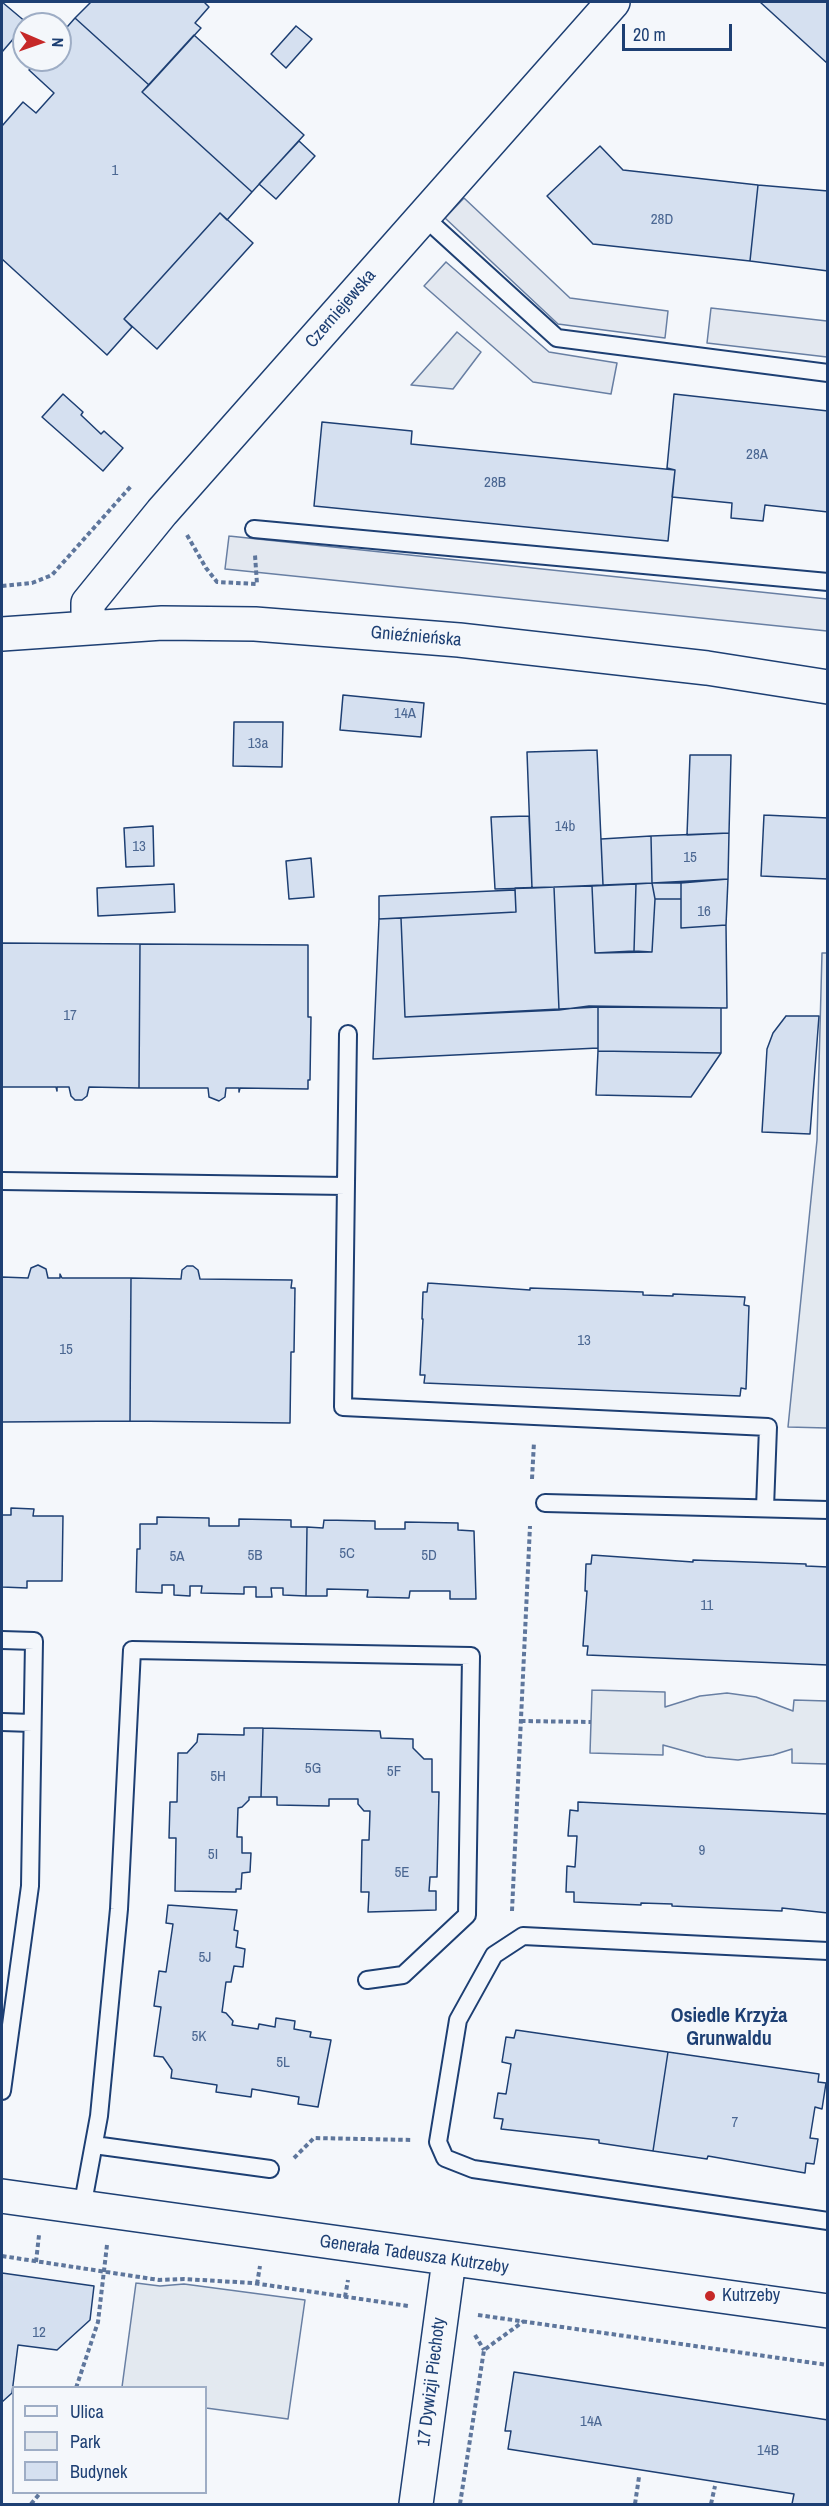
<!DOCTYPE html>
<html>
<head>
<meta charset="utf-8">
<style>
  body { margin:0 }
  #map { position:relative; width:829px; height:2506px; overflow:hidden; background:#f4f7fb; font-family:"Archivo Narrow",sans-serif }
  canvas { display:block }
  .frame { position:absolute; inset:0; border:3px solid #1d3f73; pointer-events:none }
  .legend { position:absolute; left:12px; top:2386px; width:195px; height:108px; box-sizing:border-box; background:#f4f7fb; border:2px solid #9eadc5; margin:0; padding:8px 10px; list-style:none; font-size:18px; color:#1d3f73 }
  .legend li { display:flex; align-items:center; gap:12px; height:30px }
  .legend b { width:30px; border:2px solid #9eadc5 }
  .north { position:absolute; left:12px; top:12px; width:60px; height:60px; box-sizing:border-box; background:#f4f7fb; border:2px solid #9eadc5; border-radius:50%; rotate:92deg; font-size:16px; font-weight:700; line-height:24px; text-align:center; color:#1d3f73 }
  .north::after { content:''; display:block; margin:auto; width:21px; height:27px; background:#c62828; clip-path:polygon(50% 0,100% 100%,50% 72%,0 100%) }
  .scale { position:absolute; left:622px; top:24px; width:110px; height:27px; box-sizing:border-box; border:3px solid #1d3f73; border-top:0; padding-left:8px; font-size:18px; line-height:21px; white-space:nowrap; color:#1d3f73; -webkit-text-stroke:4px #f4f7fb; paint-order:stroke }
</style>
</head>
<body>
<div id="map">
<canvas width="829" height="2506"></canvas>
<div class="frame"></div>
<ul class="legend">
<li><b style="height:8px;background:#f4f7fb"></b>Ulica</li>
<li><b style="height:16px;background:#e3e9f0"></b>Park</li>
<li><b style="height:16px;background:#d5e0f0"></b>Budynek</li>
</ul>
<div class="north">N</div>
<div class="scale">20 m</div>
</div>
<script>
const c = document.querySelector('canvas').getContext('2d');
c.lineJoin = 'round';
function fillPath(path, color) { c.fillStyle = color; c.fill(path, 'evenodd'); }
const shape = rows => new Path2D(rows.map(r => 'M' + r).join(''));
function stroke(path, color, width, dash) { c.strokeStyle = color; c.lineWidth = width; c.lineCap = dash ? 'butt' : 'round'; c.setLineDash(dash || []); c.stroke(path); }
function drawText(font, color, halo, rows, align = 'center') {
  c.font = font + ' "Archivo Narrow",sans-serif'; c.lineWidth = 4.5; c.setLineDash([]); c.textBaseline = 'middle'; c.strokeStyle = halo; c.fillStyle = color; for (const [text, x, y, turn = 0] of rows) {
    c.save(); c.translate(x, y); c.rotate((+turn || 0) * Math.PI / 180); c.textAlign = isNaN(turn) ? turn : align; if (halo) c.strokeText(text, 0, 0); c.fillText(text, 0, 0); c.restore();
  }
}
const green = shape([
  [457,332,481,352,453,389,411,385,457,332],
  [822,953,828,953,827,1428,788,1427,817,1140,822,953],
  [592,1690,665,1692,665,1707,700,1696,727,1693,756,1697,793,1711,794,1700,827,1701,827,1764,792,1763,792,1749,773,1755,738,1760,706,1757,663,1745,663,1755,590,1753,592,1690],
  [136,2283,160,2286,184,2284,305,2300,288,2419,206,2408,206,2388,122,2387,136,2283]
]);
fillPath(green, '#e3e9f0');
stroke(green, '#687fa3', 1.5);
const parking = shape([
  [464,198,570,298,668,311,665,338,558,324,445,218,464,198],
  [446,262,549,352,617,363,611,394,533,382,424,286,446,262],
  [711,308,827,321,827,357,707,343,711,308],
  [229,536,827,599,827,631,225,569,229,536]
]);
fillPath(parking, '#e3e8f0');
stroke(parking, '#687fa3', 1.5);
const building = shape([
  [2,2,27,23,2,52,2,2],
  [91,2,204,2,209,7,195,23,201,28,149,85,75,18,91,2],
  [760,2,828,2,828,64,760,2],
  [75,18,149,85,142,92,252,192,227,220,220,213,124,319,132,327,107,355,2,259,2,126,23,102,36,113,54,93,29,70,38,60,60,60,60,35,75,18],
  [296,26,312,39,286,68,271,54,296,26],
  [194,35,304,135,252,192,142,92,194,35],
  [299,141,315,156,276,199,259,184,299,141],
  [600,146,623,170,758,185,750,261,593,244,547,196,600,146],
  [758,185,828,191,828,271,750,261,758,185],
  [220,213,253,243,157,349,124,319,220,213],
  [63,394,83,412,81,415,101,434,104,431,123,448,103,471,42,417,63,394],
  [674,394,828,411,828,512,765,505,763,521,731,518,732,503,672,497,675,470,667,468,674,394],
  [322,422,412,431,411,444,675,470,668,541,314,506,322,422],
  [343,695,424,703,421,737,340,730,343,695],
  [234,722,283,722,282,767,233,766,234,722],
  [597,750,603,885,532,888,527,752,597,750],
  [690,755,731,755,729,833,687,835,690,755],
  [764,815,828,818,828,879,761,876,764,815],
  [529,816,532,888,495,889,491,817,529,816],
  [153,826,154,866,126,867,124,828,153,826],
  [729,833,728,879,652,883,651,836,729,833],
  [651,836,652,883,603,885,601,839,651,836],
  [311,858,314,897,289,899,286,861,311,858],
  [728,879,726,925,681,928,681,883,728,879],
  [652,883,681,883,681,899,655,899,652,883],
  [652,883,655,899,652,952,634,951,636,884,652,883],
  [174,884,175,912,98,916,97,888,174,884],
  [636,884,634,951,595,953,592,886,636,884],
  [592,886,595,953,652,952,655,899,681,899,681,928,726,925,727,1008,589,1006,559,1010,554,887,592,886],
  [554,887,559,1010,405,1017,401,918,516,912,515,888,554,887],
  [515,890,516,912,379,919,379,896,515,890],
  [401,918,405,1017,598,1007,598,1048,373,1059,379,919,401,918],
  [2,943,140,944,139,1088,89,1087,87,1096,82,1100,75,1100,71,1096,69,1087,57,1087,57,1091,56,1087,2,1087,2,943],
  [140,944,308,945,308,1017,311,1017,310,1080,308,1080,308,1089,240,1088,239,1092,239,1088,226,1088,225,1097,219,1101,209,1097,208,1088,139,1088,140,944],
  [598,1007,721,1008,721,1053,598,1051,598,1007],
  [786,1016,819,1016,810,1134,762,1132,767,1049,773,1033,786,1016],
  [598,1051,721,1053,691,1097,596,1095,598,1051],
  [38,1265,46,1269,48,1278,60,1278,60,1274,62,1278,131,1278,130,1421,2,1422,2,1277,28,1278,31,1268,38,1265],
  [187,1266,193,1266,198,1270,200,1279,292,1280,291,1288,295,1288,294,1352,291,1352,290,1423,130,1421,131,1278,181,1279,182,1270,187,1266],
  [428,1283,530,1290,530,1288,643,1292,643,1295,673,1296,673,1294,745,1297,744,1305,749,1306,746,1389,741,1388,740,1396,424,1383,425,1375,420,1375,423,1319,422,1319,423,1292,427,1292,428,1283],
  [11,1508,34,1509,33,1516,63,1516,62,1581,27,1581,27,1588,2,1587,2,1515,11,1515,11,1508],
  [157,1517,209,1518,209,1526,239,1526,239,1519,291,1520,291,1527,307,1527,306,1596,283,1595,283,1588,271,1588,272,1597,256,1597,256,1587,244,1587,244,1594,201,1593,202,1586,190,1586,190,1596,174,1595,174,1585,162,1585,162,1593,136,1592,137,1549,140,1549,140,1524,157,1524,157,1517],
  [324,1520,375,1521,375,1529,405,1529,405,1522,458,1523,458,1530,474,1531,476,1599,450,1599,450,1591,410,1591,409,1598,367,1597,368,1590,327,1589,327,1596,306,1596,307,1527,323,1528,324,1520],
  [592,1555,693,1562,693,1560,806,1564,806,1566,828,1567,828,1665,587,1655,588,1646,583,1646,587,1591,585,1591,586,1564,591,1564,592,1555],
  [244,1728,263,1728,261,1797,249,1797,249,1800,242,1807,238,1808,237,1837,242,1837,242,1853,251,1853,250,1872,242,1873,241,1889,236,1889,236,1892,175,1891,176,1838,169,1838,170,1802,177,1802,178,1753,187,1753,197,1742,198,1734,244,1735,244,1728],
  [263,1728,380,1731,381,1738,413,1739,413,1748,424,1759,432,1759,432,1792,439,1792,437,1877,430,1877,429,1891,436,1891,436,1910,368,1912,369,1892,361,1892,362,1840,369,1840,370,1811,364,1811,358,1804,358,1799,329,1799,329,1806,277,1805,277,1797,261,1797,263,1728],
  [578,1802,828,1814,828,1913,782,1908,782,1911,672,1906,672,1904,641,1903,641,1905,574,1902,574,1892,566,1892,567,1866,575,1867,577,1836,568,1836,570,1810,578,1811,578,1802],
  [168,1905,237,1910,234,1930,238,1931,236,1947,245,1949,243,1967,234,1966,231,1982,226,1982,222,2012,226,2013,233,2021,232,2025,258,2029,259,2024,275,2027,276,2018,295,2021,294,2029,311,2032,310,2037,331,2040,318,2107,298,2104,299,2097,252,2089,251,2097,216,2092,217,2085,171,2078,172,2070,163,2057,154,2056,161,2007,154,2006,159,1971,166,1972,173,1924,166,1923,168,1905],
  [516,2030,668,2052,653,2151,599,2143,599,2140,501,2129,503,2119,494,2118,498,2093,506,2094,511,2064,502,2062,506,2037,514,2038,516,2030],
  [668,2052,819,2074,818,2082,826,2083,822,2109,815,2107,810,2138,818,2139,814,2164,806,2163,805,2173,708,2156,707,2159,653,2151,668,2052],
  [2,2273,94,2286,90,2320,57,2350,18,2345,12,2393,2,2402,2,2273],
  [514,2372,828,2420,828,2504,792,2504,794,2494,508,2449,511,2431,505,2431,514,2372]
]);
fillPath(building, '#d5e0f0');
stroke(building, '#1d3f73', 1.5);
const service = shape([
  [423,216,557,338,828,373],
  [254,529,828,582],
  [348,1034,343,1407,768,1427,765,1508],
  [2,1181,346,1186],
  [545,1503,828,1510],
  [2,1640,34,1641,30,1886,2,2091],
  [2,1722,32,1723],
  [828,1951,523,1936,494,1955,458,2020,438,2142,445,2158,473,2169,828,2221],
  [94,2145,270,2169],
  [82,2208,99,2116,119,1909,132,1650,471,1656,467,1915,403,1975,367,1980]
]);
const minor = shape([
  [2,2196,828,2311],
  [416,2504,449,2260]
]);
const tertiary = shape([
  [88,626,88,603,162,512,613,2],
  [2,634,162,623,255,624,459,640,707,668,828,687]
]);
stroke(service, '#1d3f73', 20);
stroke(minor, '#1d3f73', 36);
stroke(tertiary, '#1d3f73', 36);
stroke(shape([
  [187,535,206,568,217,582,257,584,255,555],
  [2,586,32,583,52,575,132,485],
  [532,1479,534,1442],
  [521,1721,591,1722],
  [512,1911,530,1526],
  [294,2158,314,2138,413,2140],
  [2,2256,159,2280,184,2279,253,2283,408,2306],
  [36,2262,39,2235],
  [257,2284,260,2266],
  [345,2297,348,2280],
  [478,2315,828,2365],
  [475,2335,484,2350],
  [76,2388,98,2322,107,2245],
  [31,2504,41,2492],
  [460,2504,484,2350,524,2321],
  [635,2504,639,2477],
  [711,2504,715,2486]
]), '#5e769c', 4, [4.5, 3]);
stroke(service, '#f4f7fb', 16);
stroke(minor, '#f4f7fb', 33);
stroke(tertiary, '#f4f7fb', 33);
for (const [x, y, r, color] of [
  [710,2296,6,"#c62828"]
]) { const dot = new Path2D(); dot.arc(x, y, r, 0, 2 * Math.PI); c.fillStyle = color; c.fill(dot); stroke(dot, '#f4f7fb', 2); }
drawText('15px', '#4b6792', null, [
  ["1",115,171],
  ["28D",662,220],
  ["28A",757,455],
  ["28B",495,483],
  ["14A",405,714],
  ["13a",258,744],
  ["14b",565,827],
  ["13",139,847],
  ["15",690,858],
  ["16",704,912],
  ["17",70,1016],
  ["13",584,1341],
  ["15",66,1350],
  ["5C",347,1554],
  ["5B",255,1556],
  ["5D",429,1556],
  ["5A",177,1557],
  ["11",707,1606],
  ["5G",313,1769],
  ["5F",394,1772],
  ["5H",218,1777],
  ["9",702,1851],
  ["5I",213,1855],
  ["5E",402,1873],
  ["5J",205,1958],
  ["5K",199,2037],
  ["5L",283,2063],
  ["7",735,2123],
  ["12",39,2333],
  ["14A",591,2422],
  ["14B",768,2451]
]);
drawText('18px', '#1d3f73', '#f4f7fb', [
  ["Czerniejewska",341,309,-49],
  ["Gnieźnieńska",416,637,5],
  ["Generała Tadeusza Kutrzeby",414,2255,8],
  ["17 Dywizji Piechoty",432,2382,-83]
]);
drawText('18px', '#1d3f73', '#f4f7fb', [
  ["Kutrzeby",722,2296]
], 'left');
drawText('bold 20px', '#1d3f73', '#f4f7fb', [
  ["Osiedle Krzyża",729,2017],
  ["Grunwaldu",729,2040]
]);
</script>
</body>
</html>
